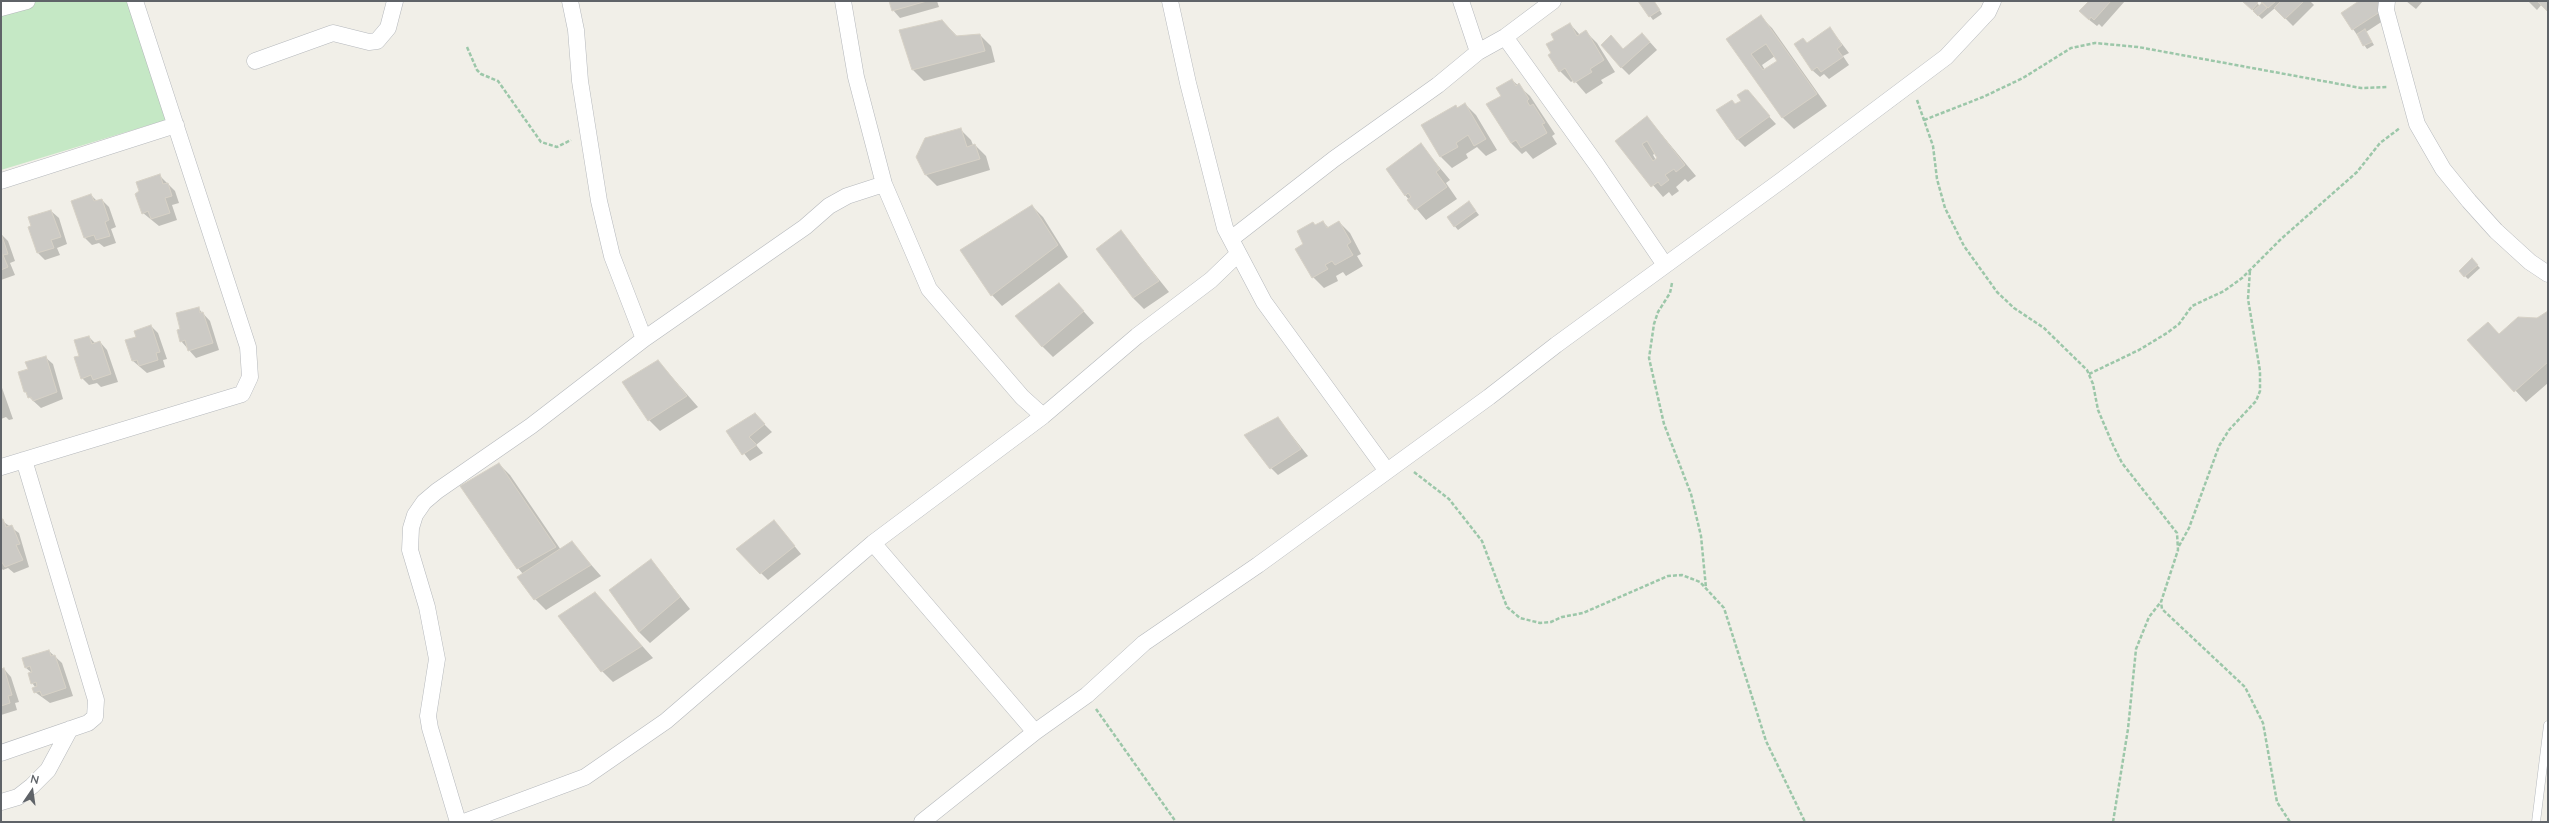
<!DOCTYPE html>
<html>
<head>
<meta charset="utf-8">
<style>
  body { margin:0 }
  #map { position:relative; width:2549px; height:823px; overflow:hidden; background:#f1efe8; font-family:Lato,sans-serif }
  canvas { display:block }
  .frame { position:absolute; inset:0; border:2px solid #5f6368; pointer-events:none }
  .north { position:absolute; left:12px; top:771px; width:40px; height:40px; -webkit-text-stroke:3px #fff; paint-order:stroke; rotate:13deg; font-size:11px; font-weight:700; line-height:16px; text-align:center; color:#5f6368 }
  .north::after { content:''; display:block; margin:auto; width:14px; height:18px; background:#5f6368; clip-path:polygon(50% 0,100% 100%,50% 72%,0 100%) }
</style>
</head>
<body>
<div id="map">
<canvas width="2549" height="823"></canvas>
<div class="frame"></div>
<div class="north">N</div>
</div>
<script>
const c = document.querySelector('canvas').getContext('2d');
c.lineJoin = 'round';
function fillPath(path, color) { c.fillStyle = color; c.fill(path, 'evenodd'); }
const shape = rows => new Path2D(rows.map(r => 'M' + r).join(''));
function stroke(path, color, width, dash) { c.strokeStyle = color; c.lineWidth = width; c.lineCap = dash ? 'butt' : 'round'; c.setLineDash(dash || []); c.stroke(path); }
fillPath(shape([
  [26,1,143,1,179,116,1,170,1,10]
]), '#c5e8c5');
fillPath(shape([
  [890,1,937,1,939,7,900,18,893,10],
  [1639,1,1654,1,1662,14,1653,20],
  [2090,1,2125,1,2102,27,2099,24,2097,26,2088,19],
  [2243,1,2255,1,2260,6,2262,1,2310,1,2314,5,2293,26,2275,8,2262,19],
  [2361,1,2392,15,2366,32,2374,45,2367,49,2353,29],
  [2406,1,2423,1,2416,9],
  [2528,1,2548,1,2548,10,2542,4,2537,10],
  [1761,17,1772,28,1827,106,1794,129,1783,118,1728,40],
  [1775,56,1778,61,1765,70,1762,65],
  [942,21,958,37,980,35,991,46,995,62,924,81,913,70],
  [1570,24,1580,35,1586,32,1597,43,1615,72,1601,80,1603,83,1586,94,1574,80,1571,82,1560,71,1552,54,1555,40],
  [1830,28,1849,53,1843,56,1849,65,1829,79,1824,74,1820,77,1812,70,1808,44],
  [1649,41,1657,50,1629,75,1621,67,1623,50],
  [1512,80,1530,96,1555,134,1552,136,1557,144,1533,159,1526,151,1522,154,1511,143,1502,96],
  [1753,99,1776,124,1745,147,1738,140,1735,105],
  [1465,104,1476,115,1497,150,1486,156,1477,147,1466,154,1468,158,1452,168,1441,157,1422,126,1455,106,1458,108],
  [1647,117,1696,176,1688,182,1685,179,1676,187,1679,191,1672,196,1669,192,1663,197,1616,141],
  [1655,153,1658,158,1656,160,1653,155],
  [960,129,971,140,973,145,975,145,986,156,990,170,937,186,926,175],
  [1421,145,1450,180,1446,183,1457,199,1426,220,1405,195],
  [159,175,175,191,179,203,172,205,177,220,159,226,143,213],
  [91,195,97,201,102,200,109,207,116,227,111,229,116,243,104,247,99,243,92,245,85,238,72,202],
  [1032,206,1043,217,1068,257,1002,306,992,295],
  [1472,206,1479,215,1458,230,1448,218],
  [51,211,59,218,67,244,57,248,60,255,45,260,38,253,29,227],
  [1323,222,1329,228,1339,222,1350,233,1361,254,1357,256,1363,266,1346,276,1343,272,1336,276,1338,281,1324,288,1313,277,1304,245,1313,223,1316,226],
  [1121,232,1169,292,1144,309,1133,298],
  [1,234,8,241,15,261,10,263,15,275,1,280],
  [2472,260,2480,268,2468,279,2460,271],
  [1070,296,1094,323,1053,357,1042,346],
  [198,308,210,321,219,350,196,358,181,341,182,330],
  [2548,312,2548,383,2526,402,2469,340,2499,335,2537,319],
  [151,326,158,333,167,359,163,360,165,367,147,373,133,361,126,341,137,337],
  [89,337,96,344,100,342,107,350,118,382,101,387,97,383,89,385,82,378,80,356],
  [45,357,53,364,63,399,41,408,29,397,29,370],
  [658,361,698,407,660,431,649,420],
  [1,385,13,419,9,420,6,417,1,419],
  [1278,418,1308,456,1278,475,1271,468],
  [762,422,772,432,756,445,763,453,750,461,727,432],
  [499,464,510,475,561,550,572,543,601,576,546,610,535,599,523,574,518,568],
  [1,520,19,533,29,567,14,573,8,568,3,570,1,568],
  [774,521,801,554,768,580,737,549],
  [651,560,690,609,650,643,639,632,611,590],
  [595,593,653,658,613,682,602,671],
  [49,651,62,663,73,696,50,703,35,692,36,688,32,683,32,673,26,668,23,659],
  [4,669,11,677,19,702,15,703,17,710,1,715,1,670]
]), '#0003');
const building = shape([
  [889,1,927,1,892,11,889,1],
  [1638,1,1654,1,1660,10,1649,17,1638,1],
  [2089,1,2111,1,2094,20,2091,17,2089,20,2079,11,2089,1],
  [2242,1,2256,1,2258,3,2252,10,2242,1],
  [2261,1,2276,1,2268,8,2261,1],
  [2281,1,2304,1,2285,19,2274,8,2281,1],
  [2359,1,2381,1,2386,8,2352,30,2341,13,2359,1],
  [2537,1,2548,1,2548,12,2537,1],
  [2262,3,2267,8,2258,16,2253,11,2262,3],
  [1761,15,1817,94,1782,118,1726,39,1761,15],
  [1766,44,1777,61,1763,70,1751,54,1766,44],
  [942,20,956,36,980,34,985,51,912,70,899,30,942,20],
  [1570,23,1577,36,1586,30,1604,60,1590,69,1592,72,1574,83,1565,68,1559,72,1548,55,1551,53,1546,44,1554,40,1551,34,1570,23],
  [1830,27,1842,45,1837,49,1843,57,1821,72,1817,67,1812,71,1794,44,1803,38,1807,43,1830,27],
  [2365,29,2372,42,2363,46,2357,34,2365,29],
  [1642,33,1650,42,1621,68,1601,45,1611,35,1623,49,1642,33],
  [1512,79,1516,86,1519,83,1529,99,1527,101,1530,106,1533,104,1545,123,1542,124,1547,133,1521,148,1516,140,1511,143,1486,104,1501,96,1496,88,1512,79],
  [1745,90,1748,90,1770,116,1737,140,1716,110,1732,100,1735,104,1741,101,1737,95,1745,90],
  [1465,103,1486,139,1474,146,1468,135,1456,143,1458,147,1440,157,1421,125,1456,105,1457,108,1465,103],
  [1647,116,1685,165,1676,172,1674,169,1665,175,1669,180,1661,186,1658,182,1651,187,1615,141,1647,116],
  [1647,141,1657,158,1653,161,1642,144,1647,141],
  [961,128,967,147,975,144,980,159,925,175,916,157,925,138,961,128],
  [1421,143,1440,169,1436,172,1447,187,1415,210,1407,200,1411,197,1408,193,1405,196,1386,169,1421,143],
  [160,174,163,184,168,183,172,196,165,198,170,213,151,219,148,211,142,214,135,194,139,191,136,182,160,174],
  [91,194,94,201,102,199,109,220,105,222,110,236,96,240,94,235,84,238,71,201,91,194],
  [1469,201,1476,211,1454,227,1447,217,1469,201],
  [1032,205,1058,245,991,296,960,250,1032,205],
  [51,210,61,237,51,240,54,248,37,253,28,227,31,226,28,217,51,210],
  [1323,221,1327,228,1339,221,1351,242,1347,245,1353,255,1335,265,1332,261,1325,265,1328,269,1312,278,1295,249,1303,244,1297,231,1313,222,1315,225,1323,221],
  [1121,230,1159,281,1133,298,1096,249,1121,230],
  [1,233,8,254,3,255,8,267,1,270,1,233],
  [2472,258,2478,265,2464,277,2459,271,2472,258],
  [1059,283,1084,311,1042,347,1015,316,1059,283],
  [199,307,200,313,203,312,213,343,188,351,185,340,180,342,177,330,180,329,176,313,199,307],
  [2548,311,2548,362,2514,392,2467,340,2488,322,2499,334,2518,317,2537,318,2548,311],
  [151,325,160,352,156,353,158,360,139,366,137,360,132,361,125,340,136,337,134,331,151,325],
  [89,336,92,344,100,341,111,374,93,380,91,375,81,379,74,357,79,356,74,340,89,336],
  [46,356,57,392,33,401,31,397,28,398,26,392,24,392,18,372,28,369,25,362,46,356],
  [658,360,687,396,648,421,622,382,658,360],
  [755,413,765,424,749,437,757,445,742,455,726,431,755,413],
  [1278,417,1301,449,1270,469,1244,435,1278,417],
  [499,463,556,547,517,569,460,486,499,463],
  [1,519,3,519,6,527,12,525,20,544,16,545,23,560,5,567,1,561,1,519],
  [774,520,795,546,760,574,736,549,774,520],
  [572,541,591,565,534,600,517,577,572,541],
  [651,559,680,597,639,632,609,590,651,559],
  [595,592,642,646,601,672,558,616,595,592],
  [49,650,51,656,55,655,66,688,42,696,40,691,34,693,32,688,37,686,36,682,31,684,28,673,32,672,30,666,25,668,22,658,49,650],
  [4,668,12,695,8,696,10,703,1,706,1,669,4,668]
]);
fillPath(building, '#cccac5');
stroke(building, '#d6d1c6', 1);
const lane = shape([
  [2536,822,2548,725]
]);
const street = shape([
  [570,1,576,30,580,81,599,201,612,256,644,339],
  [843,1,856,77,884,184],
  [1170,1,1188,83,1225,228,1264,302,1387,471],
  [1461,1,1478,52],
  [2387,1,2386,10,2417,124,2443,169,2469,201,2496,231,2530,262,2548,274],
  [1,8,27,1],
  [1505,37,1597,165,1665,265],
  [255,61,333,33,369,42,377,41,388,28,395,1],
  [1,181,176,125],
  [1231,239,1334,159,1438,85,1478,52,1505,37,1553,1],
  [1,467,242,394,250,377,248,347,135,1],
  [873,543,1035,732],
  [1,753,88,723,95,717,96,700,24,460],
  [1,802,18,797,32,786,48,770,70,729],
  [458,822,430,728,428,716,437,659,427,607,410,550,411,528,415,515,424,502,437,491,531,426,644,339,805,227,829,206,847,196,884,184,929,289,1022,397,1043,416],
  [464,822,585,777,666,721,873,543,1043,416,1137,336,1211,280,1238,254],
  [922,822,1035,732,1087,695,1144,643,1258,565,1489,397,1556,345,1782,180,1946,57,1988,12,1993,1]
]);
stroke(lane, '#b5b8bc', 9);
stroke(street, '#b5b8bc', 17);
stroke(shape([
  [467,47,477,70,481,74,498,81,541,142,557,147,571,140],
  [1917,100,1933,146,1937,179,1945,208,1964,246,1997,292,2014,308,2044,328,2087,370,2093,384,2098,410,2113,445,2122,463,2177,533,2178,550,2161,602,2162,609,2245,687,2263,723,2277,802,2290,822],
  [1924,120,1983,97,2023,78,2071,48,2095,43,2138,47,2361,88,2388,87],
  [1672,283,1670,293,1658,312,1654,324,1649,358,1664,424,1691,494,1701,536,1706,588],
  [2089,374,2139,350,2167,333,2179,324,2192,306,2224,291,2242,278,2281,239,2357,172,2380,143,2400,128],
  [1414,472,1449,499,1482,541,1507,607,1520,618,1540,623,1551,622,1562,617,1583,613,1668,576,1682,575,1700,582,1724,608,1766,741,1805,822],
  [2179,546,2189,528,2219,446,2229,430,2256,401,2260,391,2260,371,2248,299,2250,270],
  [1096,709,1176,822],
  [2113,822,2128,729,2136,649,2149,617,2160,603]
]), '#9cc7a9', 2.5, [4, 2]);
stroke(lane, '#fff', 8);
stroke(street, '#fff', 16);
</script>
</body>
</html>
